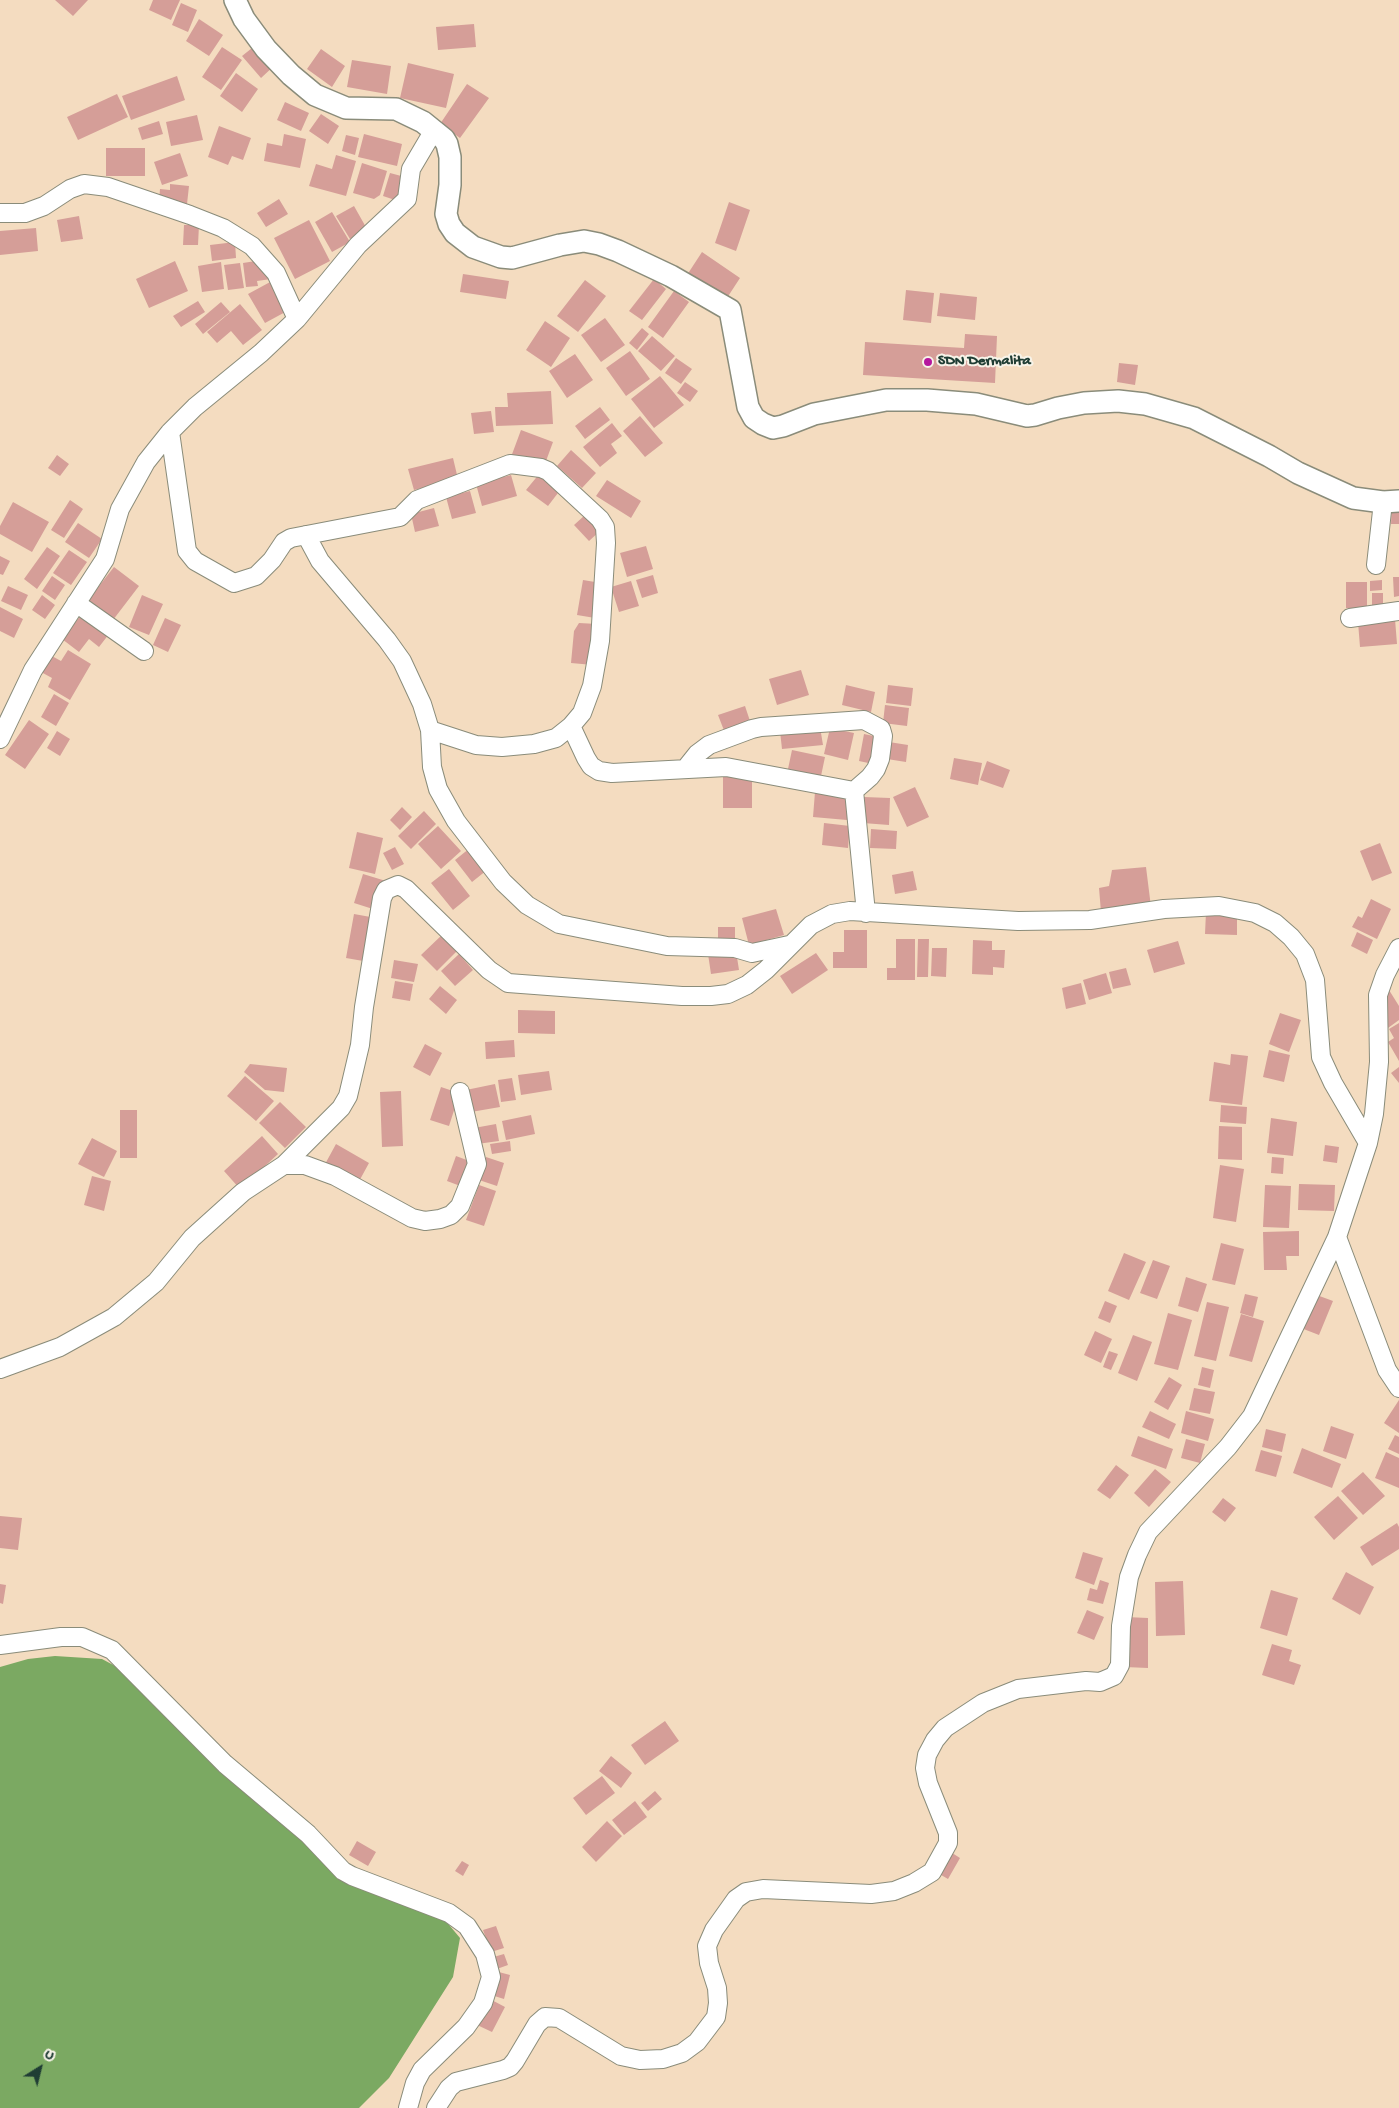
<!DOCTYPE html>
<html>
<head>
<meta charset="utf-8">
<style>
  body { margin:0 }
  #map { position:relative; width:1399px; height:2108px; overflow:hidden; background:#f4dcc0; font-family:"Gochi Hand",sans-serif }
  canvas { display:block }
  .north { position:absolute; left:15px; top:2043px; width:50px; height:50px; -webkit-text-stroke:4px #f7f3e8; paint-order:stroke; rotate:36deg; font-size:14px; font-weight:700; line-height:20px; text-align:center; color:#1f3d34 }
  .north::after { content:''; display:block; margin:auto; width:18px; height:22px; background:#1f3d34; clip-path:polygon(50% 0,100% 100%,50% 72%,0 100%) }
</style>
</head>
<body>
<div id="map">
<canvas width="1399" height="2108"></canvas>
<div class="north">U</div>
</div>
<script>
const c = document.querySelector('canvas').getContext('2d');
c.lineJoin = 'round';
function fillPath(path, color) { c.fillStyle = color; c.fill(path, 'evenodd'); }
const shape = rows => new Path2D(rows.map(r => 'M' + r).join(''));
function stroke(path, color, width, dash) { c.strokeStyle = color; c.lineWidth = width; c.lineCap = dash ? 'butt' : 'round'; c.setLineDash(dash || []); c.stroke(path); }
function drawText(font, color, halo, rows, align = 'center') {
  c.font = font + ' "Gochi Hand",sans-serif'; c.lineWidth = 4; c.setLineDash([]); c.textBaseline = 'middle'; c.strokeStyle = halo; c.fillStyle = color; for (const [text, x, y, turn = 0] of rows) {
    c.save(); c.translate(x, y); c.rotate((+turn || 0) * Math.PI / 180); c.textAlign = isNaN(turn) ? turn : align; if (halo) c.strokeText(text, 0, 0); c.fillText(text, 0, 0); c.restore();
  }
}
fillPath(shape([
  [55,1656,102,1659,132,1675,151,1703,186,1737,256,1796,318,1856,440,1914,460,1938,453,1977,389,2078,359,2108,0,2108,0,1667,28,1659]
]), '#7ba962');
fillPath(shape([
  [55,0,88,0,73,16],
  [153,0,180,0,171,20,149,10],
  [181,3,197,10,188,32,172,25],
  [199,19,223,35,209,56,186,41],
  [474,24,476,47,438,50,436,27],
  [257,44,275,65,261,78,242,56],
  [222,47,242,60,221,90,202,77],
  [321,49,345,66,332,87,307,69],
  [352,60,391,66,387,94,347,87],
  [408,63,454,74,446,108,400,98],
  [236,73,258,89,242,112,220,96],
  [177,76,185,100,131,120,122,96],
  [467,84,489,98,460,138,440,124],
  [117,94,128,117,78,140,67,117],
  [285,102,309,113,301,131,277,120],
  [321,114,339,126,328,144,309,131],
  [197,115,203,140,171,146,166,122],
  [159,121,163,134,142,140,138,128],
  [219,126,251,138,243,160,232,156,228,165,208,157],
  [284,134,306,139,300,168,264,161,267,143,282,146],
  [364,134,402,144,397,166,358,157],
  [346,135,359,138,355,155,342,151],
  [106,148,145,148,145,176,106,176],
  [180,153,188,176,162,185,154,162],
  [336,155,356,161,346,196,309,186,316,164,332,169],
  [362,163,387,171,380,195,374,199,353,193],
  [390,173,405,177,398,201,383,196],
  [170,184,189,186,187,204,159,201,160,189,170,190],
  [279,199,288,214,266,227,257,213],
  [729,202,750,210,736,251,715,243],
  [354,206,367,229,350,239,336,216],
  [332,212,350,242,332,252,315,222],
  [79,216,83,239,61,242,57,220],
  [309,220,330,261,295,279,274,238],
  [184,225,199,225,198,245,183,245],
  [36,228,38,251,0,255,0,231],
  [235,242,236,258,212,261,210,245],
  [702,252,740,278,725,301,687,275],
  [262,260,271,279,257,281,258,286,246,287,243,263],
  [175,261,188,291,149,308,136,279],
  [221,262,224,289,202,292,198,266],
  [240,263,244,288,228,290,224,265],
  [463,274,509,281,506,299,460,292],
  [654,279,666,289,642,320,629,311],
  [585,280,606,296,578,332,557,316],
  [272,281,289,310,265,323,248,294],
  [906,290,934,293,931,323,903,320],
  [674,291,689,302,663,338,648,327],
  [940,293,977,297,975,320,937,316],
  [198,301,205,312,181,327,173,316],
  [221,302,230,312,203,334,195,324],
  [240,304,262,330,243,345,231,331,217,343,207,332],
  [605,318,625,345,601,362,581,335],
  [545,321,570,338,551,367,526,350],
  [642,328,649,334,637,350,629,343],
  [965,334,997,336,995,383,863,375,865,342,964,348],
  [652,336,675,356,661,371,638,351],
  [630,351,650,379,626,396,606,368],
  [575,354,593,380,567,398,549,371],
  [676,358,692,369,681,384,665,373],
  [1119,363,1138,365,1135,385,1117,382],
  [660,376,684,405,654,428,631,399],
  [685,382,698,391,690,402,677,393],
  [551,391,553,424,496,426,495,407,508,407,507,393],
  [600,407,610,420,585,439,575,426],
  [491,411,494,432,474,434,471,413],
  [640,416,663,443,645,457,623,431],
  [612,423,622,436,611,444,617,453,600,467,583,447],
  [521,430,553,442,546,461,534,457,531,464,511,457],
  [571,450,596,473,582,488,557,466],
  [57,455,69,464,60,476,48,468],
  [453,458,458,479,414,490,408,469],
  [540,473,561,489,548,506,526,490],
  [511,475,517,496,482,506,476,484],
  [607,480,641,501,631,518,596,496],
  [470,491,476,513,452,519,446,497],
  [70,500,83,509,64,538,51,530],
  [13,502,49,522,32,552,0,534,0,526],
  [1392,505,1399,505,1399,524,1391,524],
  [434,508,439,526,415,532,411,514],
  [585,515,600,531,589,541,574,525],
  [78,523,102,539,89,558,65,542],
  [646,546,653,569,627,577,620,553],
  [47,547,60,556,37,589,24,579],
  [69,550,87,562,71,585,53,573],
  [0,556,10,561,3,575,0,574],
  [114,567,139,586,113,620,88,600],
  [653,575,658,593,642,598,636,580],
  [52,576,65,585,55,600,42,591],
  [1393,577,1399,577,1399,596,1394,597],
  [583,580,601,583,595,618,577,615],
  [1382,580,1382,590,1370,591,1370,581],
  [631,581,639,606,619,612,611,587],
  [1346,582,1367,582,1367,608,1346,608],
  [8,586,28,595,21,610,1,601],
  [1372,593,1383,593,1383,606,1372,605],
  [42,595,55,605,45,619,32,610],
  [142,595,163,604,149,635,129,627],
  [0,607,23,619,14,638,0,631],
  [82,614,109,634,99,647,89,639,79,652,62,639],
  [165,618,181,625,168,652,153,645],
  [1395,619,1397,644,1360,647,1358,622],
  [579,623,597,624,593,665,571,663,574,631],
  [68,650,91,664,70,700,48,687,52,678,41,672,50,655,61,661],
  [801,670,809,695,777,705,769,679],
  [846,685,875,692,871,712,842,705],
  [888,685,913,688,911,706,886,703],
  [54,694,69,703,56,726,41,717],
  [885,705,909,708,907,726,883,723],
  [745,706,751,724,725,733,718,715],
  [29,720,49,734,25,769,5,755],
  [820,727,823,745,782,749,780,731],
  [830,728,854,733,848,760,824,754],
  [57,731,70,739,60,756,47,748],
  [864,734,878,737,873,764,859,761],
  [889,742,908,745,906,762,887,759],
  [792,750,825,757,821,776,788,769],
  [954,758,982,763,978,785,950,779],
  [987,761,1010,770,1003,788,980,780],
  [723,775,752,775,752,808,723,808],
  [915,787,929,817,907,827,893,797],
  [815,792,850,795,847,820,813,817],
  [864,797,890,798,889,825,863,823],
  [402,807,412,817,400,830,390,820],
  [424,811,436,824,411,849,398,836],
  [824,823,850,826,848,848,822,845],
  [438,826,461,851,441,869,418,844],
  [871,829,897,831,896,849,870,848],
  [357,832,383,838,375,874,349,868],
  [1380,843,1392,873,1372,881,1360,851],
  [395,847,404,864,392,870,383,853],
  [470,848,487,870,472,882,455,860],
  [1146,867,1151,907,1101,912,1099,888,1109,886,1112,870],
  [449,869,470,896,453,910,431,883],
  [913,871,917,890,895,894,892,875],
  [363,874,386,881,376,910,354,903],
  [1371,899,1391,909,1377,939,1352,927,1358,916,1362,918],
  [776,909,784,935,749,945,742,918],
  [1206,912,1237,913,1237,935,1205,934],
  [354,914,376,918,369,962,346,958],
  [718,927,735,927,735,944,718,944],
  [844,930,867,930,867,968,833,968,833,952,844,952],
  [1357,932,1373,940,1367,954,1351,946],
  [444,933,459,949,437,971,421,955],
  [896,939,915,939,915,980,887,980,887,968,896,968],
  [918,939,929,939,928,977,917,977],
  [973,940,992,941,992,950,1005,950,1004,968,993,967,993,975,972,974],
  [1178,941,1185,964,1154,973,1147,950],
  [932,948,947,948,946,977,931,976],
  [736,951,739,970,711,974,708,954],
  [816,953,828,970,792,994,780,976],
  [459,954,473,970,455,986,441,971],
  [394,960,418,964,414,982,391,978],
  [1126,968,1131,985,1113,989,1109,972],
  [1106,973,1112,993,1089,1000,1083,980],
  [395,981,413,984,410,1001,392,998],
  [1081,983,1086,1004,1066,1009,1062,988],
  [440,986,457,1000,446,1014,429,999],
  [1389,990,1399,1006,1399,1020,1388,1028,1380,1017,1388,1012,1381,1002],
  [518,1010,555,1011,555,1034,518,1033],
  [1280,1013,1301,1020,1289,1052,1269,1044],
  [1399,1023,1399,1061,1388,1042,1394,1038,1389,1029],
  [514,1040,515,1057,486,1059,485,1042],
  [425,1044,442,1053,430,1076,413,1067],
  [1269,1050,1290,1055,1284,1082,1263,1077],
  [1231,1054,1248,1056,1242,1105,1209,1101,1214,1062,1230,1065],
  [250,1064,287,1068,284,1092,265,1090,244,1072],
  [1399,1067,1399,1083,1391,1073],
  [549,1071,552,1090,521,1095,518,1075],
  [245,1076,274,1101,256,1121,227,1096],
  [512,1078,516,1100,501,1102,498,1080],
  [495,1084,500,1107,471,1112,466,1090],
  [441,1087,456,1092,458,1098,449,1126,430,1120],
  [401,1091,403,1146,382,1147,380,1092],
  [280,1102,306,1127,285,1148,259,1123],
  [1221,1105,1247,1107,1246,1124,1220,1122],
  [120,1110,137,1110,137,1158,120,1158],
  [531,1115,535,1134,506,1140,502,1121],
  [1271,1118,1297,1122,1293,1156,1267,1153],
  [496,1124,499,1141,477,1144,474,1128],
  [1219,1126,1242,1127,1242,1160,1218,1159],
  [262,1136,278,1154,240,1189,224,1171],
  [92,1138,117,1151,104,1177,78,1164],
  [510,1141,511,1151,492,1154,490,1144],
  [336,1144,369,1163,357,1185,324,1166],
  [1325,1145,1339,1147,1337,1163,1323,1161],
  [456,1156,472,1162,463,1187,447,1181],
  [486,1157,504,1163,497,1186,479,1180],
  [1272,1157,1284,1158,1283,1174,1271,1173],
  [1220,1165,1244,1169,1236,1222,1213,1218],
  [92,1176,111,1181,104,1211,84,1205],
  [1299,1184,1335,1185,1334,1211,1298,1210],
  [479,1185,496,1191,484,1226,466,1220],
  [1265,1185,1291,1186,1289,1228,1263,1227],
  [1299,1231,1299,1256,1286,1256,1287,1270,1264,1270,1263,1232],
  [1221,1243,1244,1249,1235,1285,1212,1280],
  [1124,1253,1146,1262,1129,1300,1108,1291],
  [1153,1260,1170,1266,1157,1299,1140,1293],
  [1186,1277,1207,1284,1198,1312,1178,1306],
  [1245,1294,1258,1297,1253,1317,1240,1313],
  [1314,1294,1333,1301,1319,1335,1301,1328],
  [1105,1301,1117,1306,1110,1323,1098,1318],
  [1207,1302,1229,1307,1216,1361,1194,1356],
  [1168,1313,1192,1320,1178,1370,1154,1364],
  [1241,1314,1264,1321,1252,1362,1229,1356],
  [1095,1331,1112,1339,1101,1363,1084,1355],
  [1133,1335,1152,1342,1137,1381,1118,1373],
  [1109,1351,1118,1354,1111,1370,1103,1367],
  [1202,1367,1214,1370,1210,1388,1198,1385],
  [1169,1377,1182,1385,1168,1410,1154,1402],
  [1194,1388,1215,1392,1210,1414,1189,1410],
  [1399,1400,1399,1433,1384,1423],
  [1150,1411,1176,1424,1169,1439,1142,1427],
  [1186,1411,1214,1419,1208,1441,1181,1433],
  [1331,1426,1354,1434,1346,1459,1323,1451],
  [1266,1429,1286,1434,1282,1452,1262,1447],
  [1395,1435,1399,1437,1399,1454,1388,1449],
  [1138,1436,1173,1449,1166,1469,1131,1456],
  [1186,1439,1205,1444,1200,1463,1181,1458],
  [1302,1448,1341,1464,1332,1488,1293,1473],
  [1261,1450,1282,1456,1276,1477,1255,1471],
  [1386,1452,1399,1458,1399,1488,1375,1478],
  [1116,1465,1129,1475,1110,1499,1097,1490],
  [1155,1469,1171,1482,1149,1507,1134,1493],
  [1363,1472,1385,1496,1363,1515,1341,1491],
  [1338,1496,1358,1518,1334,1540,1314,1517],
  [1223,1498,1236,1508,1225,1522,1212,1512],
  [0,1516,22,1518,18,1550,0,1548],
  [1397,1523,1399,1527,1399,1549,1372,1566,1360,1547],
  [1083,1552,1103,1558,1094,1585,1075,1578],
  [1346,1572,1374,1587,1360,1615,1332,1599],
  [1100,1580,1109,1583,1103,1604,1087,1600,1090,1588,1097,1590],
  [1183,1581,1185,1635,1156,1636,1155,1582],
  [0,1584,6,1585,3,1604,0,1603],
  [1271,1590,1298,1598,1287,1636,1260,1628],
  [1087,1610,1104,1617,1094,1640,1077,1633],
  [1126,1617,1148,1618,1148,1668,1125,1667],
  [1272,1644,1292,1650,1289,1661,1301,1665,1294,1685,1262,1675],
  [665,1721,679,1741,645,1765,631,1745],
  [611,1756,632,1773,621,1788,599,1771],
  [602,1776,615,1793,586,1815,573,1798],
  [655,1791,662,1799,648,1811,641,1803],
  [635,1801,647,1817,624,1835,612,1820],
  [607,1821,622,1836,596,1862,582,1847],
  [357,1841,376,1852,368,1866,349,1855],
  [949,1851,960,1858,948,1879,936,1872],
  [462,1861,469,1865,463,1876,455,1871],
  [496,1926,504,1948,491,1952,483,1930],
  [504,1954,508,1965,494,1970,490,1958],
  [495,1971,510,1975,504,1999,488,1994],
  [488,1998,505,2007,492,2032,475,2024]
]), '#d59e98');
const minor = shape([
  [0,213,25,213,44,206,70,189,84,184,108,187,190,215,223,228,252,246,276,273,297,319,261,353,195,407,170,432,146,462,120,509,105,559,33,670,0,739],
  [297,319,358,245,407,199,411,169,434,130],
  [170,432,187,551,195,561,234,583,256,576,272,560,284,542,291,538,400,517,417,500,510,464,541,468,548,471,600,519,605,527,606,543,600,641,592,686,582,713,571,726,556,738,534,744,502,747,476,745,430,730],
  [306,535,320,561,387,640,402,661,422,704,430,730,432,767,438,789,456,821,503,882,527,905,559,924,667,946,735,948,752,953,789,945],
  [1376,565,1383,502],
  [76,603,144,651],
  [1350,618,1399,611],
  [571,726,586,758,591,766,599,771,612,773,726,767,854,791,866,913],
  [685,769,697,754,709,745,752,729,761,727,864,720,881,729,883,736,880,759,876,769,870,777,854,791],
  [284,1165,305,1165,335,1176,412,1218,425,1221,440,1219,451,1215,460,1206,477,1164,460,1092],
  [1337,1237,1387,1370,1399,1388],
  [0,1369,60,1347,114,1317,156,1282,192,1238,243,1192,284,1165,341,1108,348,1096,360,1045,364,1007,382,898,386,890,398,885,406,889,489,970,508,983,682,996,711,996,728,994,747,985,766,970,811,925,832,914,850,911,1018,921,1090,920,1164,909,1219,906,1255,913,1275,923,1291,937,1305,954,1315,980,1321,1057,1333,1083,1368,1143],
  [0,1645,61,1637,82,1637,112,1650,225,1764,308,1834,343,1871,352,1876,449,1913,467,1926,485,1954,491,1977,483,2003,466,2027,422,2070,415,2083,408,2108],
  [436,2108,449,2088,456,2082,503,2070,510,2067,515,2061,537,2024,545,2017,559,2018,621,2056,640,2060,663,2059,682,2053,697,2042,716,2017,718,2003,717,1988,709,1963,707,1946,714,1930,736,1899,746,1892,763,1889,871,1894,894,1891,914,1883,932,1872,948,1843,948,1833,928,1783,925,1768,927,1755,935,1740,945,1728,983,1703,1018,1689,1086,1681,1100,1682,1114,1676,1120,1665,1121,1626,1129,1577,1137,1555,1148,1532,1228,1447,1252,1416,1337,1237,1368,1143,1374,1114,1379,1062,1378,995,1385,975,1399,948]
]);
const tertiary = shape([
  [235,0,244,19,266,49,291,75,315,95,346,108,396,109,423,122,444,139,447,144,450,157,450,185,446,214,449,224,455,233,473,247,501,257,512,258,560,245,584,241,599,244,618,251,671,276,730,310,748,407,754,418,763,424,773,428,783,426,814,414,886,400,927,400,976,404,1027,416,1035,415,1058,408,1084,403,1118,401,1145,404,1194,418,1269,456,1298,473,1353,498,1383,502,1399,501]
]);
stroke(minor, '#8a8c7a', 20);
stroke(tertiary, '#8a8c7a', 24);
stroke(minor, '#fff', 18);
stroke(tertiary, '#fff', 21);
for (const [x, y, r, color] of [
  [928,362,5,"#b5179e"]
]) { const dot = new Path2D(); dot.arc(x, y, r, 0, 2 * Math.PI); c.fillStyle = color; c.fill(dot); stroke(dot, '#f7f3e8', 2); }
drawText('bold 15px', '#1f3d34', '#f7f3e8', [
  ["SDN Dermalita",938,362]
], 'left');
</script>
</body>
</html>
